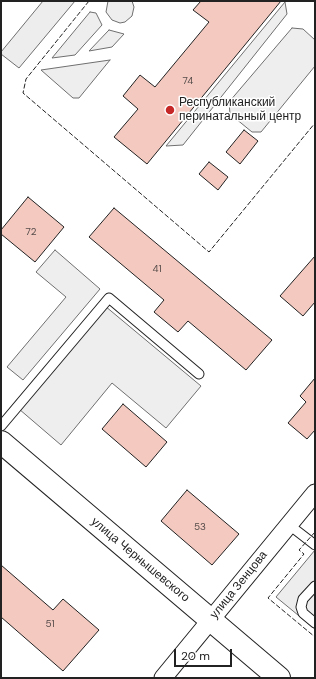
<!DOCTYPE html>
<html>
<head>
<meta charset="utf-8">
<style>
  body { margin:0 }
  #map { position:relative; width:316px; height:679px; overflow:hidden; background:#fff; font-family:"DM Sans",sans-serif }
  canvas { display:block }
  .frame { position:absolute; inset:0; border:2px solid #222; pointer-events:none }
  .scale { position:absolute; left:174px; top:649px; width:58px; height:18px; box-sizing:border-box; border:2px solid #222; border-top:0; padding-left:5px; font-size:12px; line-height:14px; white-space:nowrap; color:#222; -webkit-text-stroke:3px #fff; paint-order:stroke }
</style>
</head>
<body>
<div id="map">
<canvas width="316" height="679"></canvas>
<div class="frame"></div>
<div class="scale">20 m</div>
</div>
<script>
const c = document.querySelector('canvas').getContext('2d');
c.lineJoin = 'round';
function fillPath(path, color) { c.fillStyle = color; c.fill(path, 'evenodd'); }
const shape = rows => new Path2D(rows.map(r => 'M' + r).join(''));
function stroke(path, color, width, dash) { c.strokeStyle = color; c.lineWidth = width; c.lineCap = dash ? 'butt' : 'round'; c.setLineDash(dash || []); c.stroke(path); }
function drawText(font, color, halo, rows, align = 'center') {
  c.font = font + ' "DM Sans",sans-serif'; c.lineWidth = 3; c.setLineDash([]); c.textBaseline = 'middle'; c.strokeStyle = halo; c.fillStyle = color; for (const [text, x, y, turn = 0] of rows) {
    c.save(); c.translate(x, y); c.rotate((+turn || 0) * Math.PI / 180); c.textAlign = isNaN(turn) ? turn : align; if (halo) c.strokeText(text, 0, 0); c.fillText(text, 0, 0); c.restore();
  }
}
const green = shape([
  [108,1,132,1,134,7,132,16,125,22,120,23,112,20,106,12,108,1],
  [285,2,287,14,183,145,166,146,285,2],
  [90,12,96,13,102,25,75,55,52,58,90,12],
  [292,28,303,29,315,40,315,66,261,132,252,132,230,114,229,102,292,28],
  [109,30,124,34,112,47,89,51,109,30],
  [110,60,79,98,73,98,41,70,110,60],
  [55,250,100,289,23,380,7,367,66,297,36,272,55,250],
  [105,306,201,386,166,428,112,383,61,445,19,409,105,306]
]);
fillPath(green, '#eee');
stroke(green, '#6f6f6f', 1);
const parking = shape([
  [43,1,75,1,19,68,1,54,1,52,43,1],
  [315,550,315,629,276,597,315,550]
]);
fillPath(parking, '#ededed');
stroke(parking, '#6f6f6f', 1);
const building = shape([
  [201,1,281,1,147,164,114,137,138,109,123,96,140,75,155,87,209,22,193,10,201,1],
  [244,130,258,141,240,164,226,152,244,130],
  [209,162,228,177,218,190,199,174,209,162],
  [28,197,64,227,35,262,1,234,1,230,28,197],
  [114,208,272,340,246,370,188,321,178,332,154,312,164,300,89,237,114,208],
  [315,256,315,302,303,316,280,296,315,256],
  [315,378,315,430,307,439,288,423,306,402,300,396,315,378],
  [123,404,167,442,146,467,102,429,123,404],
  [187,490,239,534,212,565,161,521,187,490],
  [1,565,53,610,63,599,99,630,63,671,1,617,1,565]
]);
fillPath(building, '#f3c9c0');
stroke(building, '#222', 1);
const lane = shape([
  [1,426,109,298,199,374],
  [288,524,315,545],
  [315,586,303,599,301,607,303,613,315,623]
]);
const street = shape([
  [163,678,315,493]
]);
const secondary = shape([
  [1,442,279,678]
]);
stroke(lane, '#222', 11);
stroke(street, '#222', 19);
stroke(secondary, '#222', 24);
stroke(lane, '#fff', 9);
stroke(street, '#fff', 17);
stroke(secondary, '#fff', 22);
stroke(shape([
  [89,1,26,79,23,93,209,252,315,123],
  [315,532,299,550,304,554,268,598,315,637]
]), '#222', 1, [5, 2]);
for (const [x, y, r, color] of [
  [170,110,5,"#c62828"]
]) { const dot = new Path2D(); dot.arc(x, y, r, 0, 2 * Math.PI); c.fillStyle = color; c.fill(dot); stroke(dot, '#fff', 1.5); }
drawText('10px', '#564c4a', null, [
  ["74",188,81],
  ["72",31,232],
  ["41",157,269],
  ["53",200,527],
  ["51",50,624]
]);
drawText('12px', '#222', '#fff', [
  ["Республиканский",179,103],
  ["перинатальный центр",179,117]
], 'left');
drawText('12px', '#222', '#fff', [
  ["улица Чернышевского",140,560,40],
  ["улица Зенцова",239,585,-51]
]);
</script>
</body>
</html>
